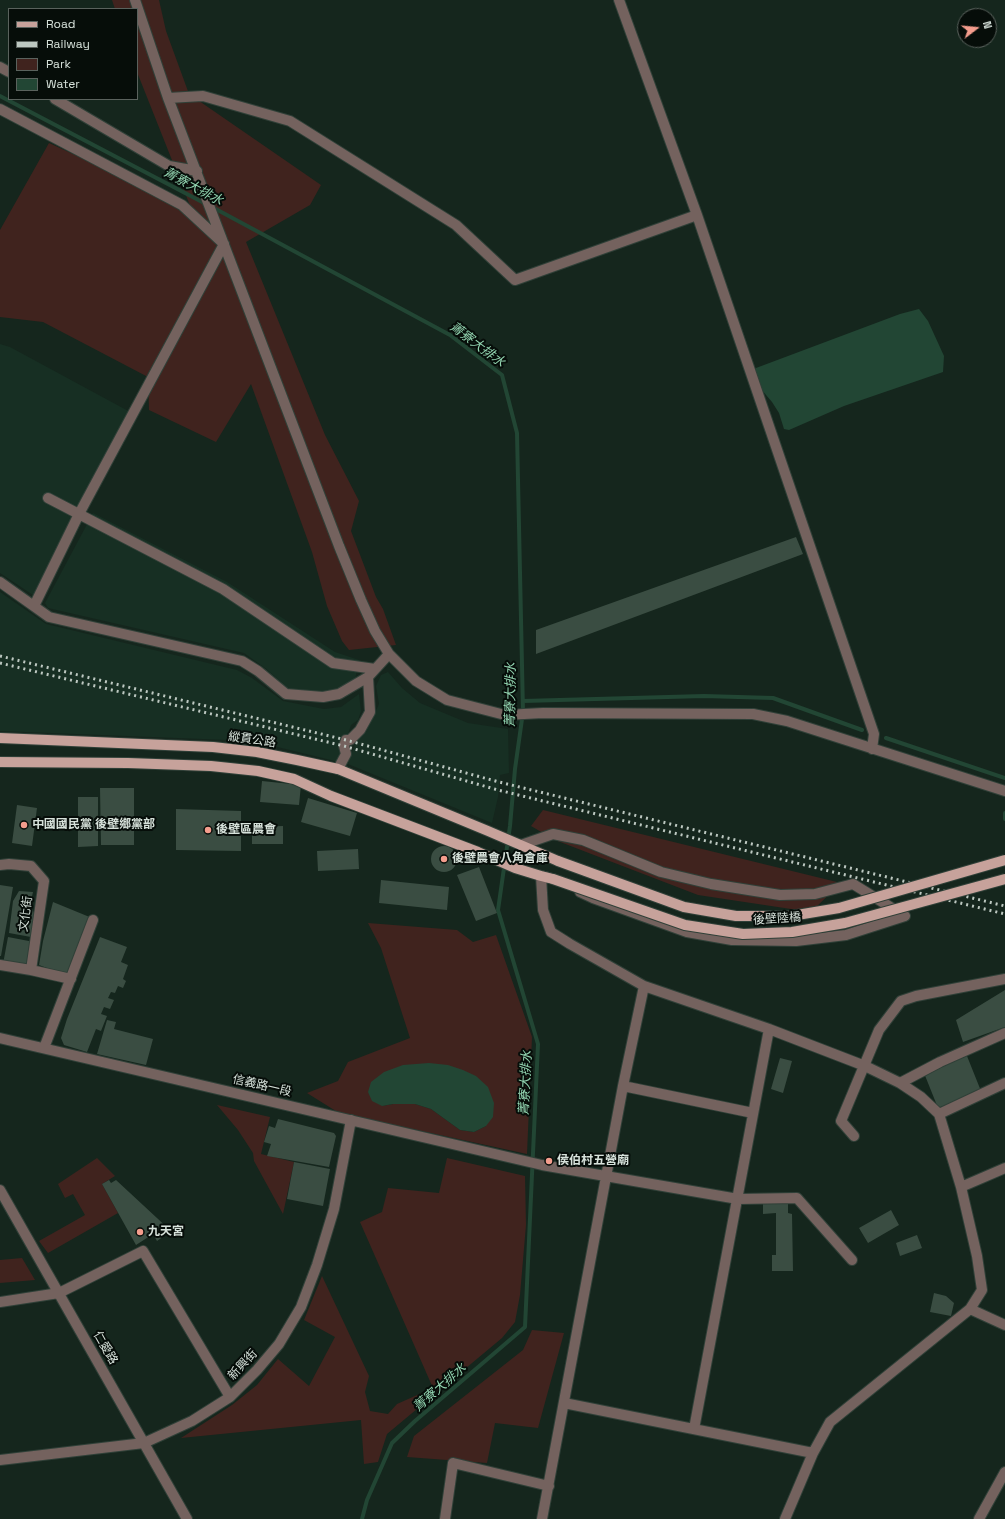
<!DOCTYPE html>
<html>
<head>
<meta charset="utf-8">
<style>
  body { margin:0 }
  #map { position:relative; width:1005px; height:1519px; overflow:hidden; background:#15261d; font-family:"Space Grotesk",sans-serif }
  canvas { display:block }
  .legend { position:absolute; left:8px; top:8px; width:130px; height:92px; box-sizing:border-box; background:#060d09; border:1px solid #5a625d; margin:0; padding:5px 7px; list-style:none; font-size:12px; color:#d7e2db }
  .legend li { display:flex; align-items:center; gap:8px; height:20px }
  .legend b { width:20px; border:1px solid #5a625d }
  .north { position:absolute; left:957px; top:8px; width:40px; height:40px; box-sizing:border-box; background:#060d09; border:1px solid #5a625d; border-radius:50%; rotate:74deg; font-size:11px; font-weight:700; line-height:16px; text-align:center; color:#d7e2db }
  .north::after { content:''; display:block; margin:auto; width:14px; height:18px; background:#f49d8d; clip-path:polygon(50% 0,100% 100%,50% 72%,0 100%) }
</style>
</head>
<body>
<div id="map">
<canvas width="1005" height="1519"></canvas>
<ul class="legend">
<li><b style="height:5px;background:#c7a29b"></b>Road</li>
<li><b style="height:5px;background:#bdc8c1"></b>Railway</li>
<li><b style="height:11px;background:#40231e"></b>Park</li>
<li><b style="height:11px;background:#224634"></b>Water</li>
</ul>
<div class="north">N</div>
</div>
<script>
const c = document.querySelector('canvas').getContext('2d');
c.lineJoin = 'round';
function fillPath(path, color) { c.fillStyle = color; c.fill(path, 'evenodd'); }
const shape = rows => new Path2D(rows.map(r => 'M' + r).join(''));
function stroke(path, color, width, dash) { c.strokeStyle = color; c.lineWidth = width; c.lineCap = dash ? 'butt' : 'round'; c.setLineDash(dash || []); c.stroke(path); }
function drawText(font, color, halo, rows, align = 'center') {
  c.font = font + ' "Space Grotesk","Noto Sans TC",sans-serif'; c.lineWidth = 4; c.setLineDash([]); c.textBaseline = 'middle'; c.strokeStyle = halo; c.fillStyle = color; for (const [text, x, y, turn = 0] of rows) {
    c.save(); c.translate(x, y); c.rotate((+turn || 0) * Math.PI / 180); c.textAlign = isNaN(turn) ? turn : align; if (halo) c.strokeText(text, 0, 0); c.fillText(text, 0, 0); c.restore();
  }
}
fillPath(shape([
  [0,344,10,347,132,413,36,597,0,573],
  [93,513,227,582,335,652,359,660,354,685,322,698,288,688,265,668,244,653,48,608,45,603],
  [0,592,46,624,237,670,252,678,283,701,324,709,341,707,359,694,361,711,358,720,351,725,339,762,253,741,0,731],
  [388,672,402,688,420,703,468,723,508,729,509,773,500,775,498,797,492,823,348,764,356,741,366,732,379,704,376,686,381,675]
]), '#172f23');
fillPath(shape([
  [112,0,159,0,166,31,189,94,321,185,310,205,246,242,325,435,359,501,351,531,376,597,383,609,396,645,349,650,342,641,327,606,312,552,251,384,216,442,149,410,148,377,43,322,0,317,0,230,49,143,191,208,137,72,137,9,115,9],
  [543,810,841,883,814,909,791,909,698,895,555,840,531,826],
  [368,923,457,930,473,942,496,935,532,1037,527,1154,339,1113,307,1093,338,1081,348,1062,410,1038,381,948],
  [476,1076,486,1126,474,1132,460,1130,431,1109,415,1104,393,1104,382,1106],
  [217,1105,270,1117,261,1154,294,1162,283,1214,254,1161,253,1153,238,1130],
  [97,1158,115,1176,102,1184,118,1213,48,1253,39,1241,85,1215,73,1194,65,1198,58,1184],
  [447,1158,525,1176,526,1225,520,1295,515,1322,502,1338,387,1434,378,1462,364,1464,361,1420,181,1438,232,1405,257,1385,278,1359,309,1386,335,1337,304,1320,322,1276,369,1376,365,1392,370,1411,388,1414,397,1404,433,1388,360,1222,382,1212,388,1188,439,1193],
  [22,1258,35,1280,0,1283,0,1260],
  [532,1330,564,1333,538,1428,495,1423,487,1463,407,1457,414,1436,523,1350]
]), '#40231e');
fillPath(shape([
  [919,309,928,321,944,356,943,372,844,406,789,430,784,429,779,413,772,402,755,382,754,371,756,368,900,314],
  [429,1063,448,1065,463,1070,476,1076,488,1087,494,1103,493,1117,486,1126,474,1132,460,1130,431,1109,415,1104,393,1104,382,1106,372,1101,368,1092,371,1082,384,1072,403,1065]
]), '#224634');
stroke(shape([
  [0,96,206,204],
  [212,207,450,335,502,375,517,433,523,712,515,769,510,826,498,910,538,1044,525,1327,415,1421,392,1443,367,1500,362,1519],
  [523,701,704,696,773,698,862,730],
  [886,738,1005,778],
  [1005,813,1005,819]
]), '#224634', 4);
fillPath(shape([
  [796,537,803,554,536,654,536,630],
  [262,781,301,785,299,805,260,802],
  [100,788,134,788,134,845,101,845],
  [78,797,98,797,98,846,78,847],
  [308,798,357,813,350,836,301,822],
  [17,805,37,808,32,846,12,843],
  [176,809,241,811,241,851,176,850],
  [283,826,283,844,252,844,252,827],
  '431 859a13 13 0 1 1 26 0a13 13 0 1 1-26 0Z',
  [358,849,359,869,318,871,317,851],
  [479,867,497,913,476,921,457,875],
  [381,880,449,887,447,910,379,903],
  [0,885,13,887,1,956,0,956],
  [19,891,33,892,30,905,34,913,31,937,9,933,13,901],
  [53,902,92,918,70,977,39,965,43,941],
  [8,937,34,942,29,969,3,964],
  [100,937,127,947,121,962,128,965,123,979,126,981,123,988,118,986,115,993,111,992,108,998,114,1000,110,1009,104,1007,101,1014,107,1016,101,1031,96,1029,87,1052,64,1045,61,1038,67,1019],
  [1005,990,1005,1027,963,1042,956,1020],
  [107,1020,116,1022,114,1029,153,1039,146,1065,97,1054],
  [967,1056,981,1091,938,1108,924,1073],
  [780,1058,792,1061,783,1093,771,1089],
  [278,1119,334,1133,336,1136,329,1167,267,1156,271,1144,264,1142,269,1126,275,1128],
  [294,1162,330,1169,323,1206,287,1199],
  [109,1180,111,1183,116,1180,171,1231,157,1241,153,1234,136,1245,102,1184],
  [763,1204,788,1204,788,1213,792,1214,793,1271,772,1271,772,1255,776,1255,776,1213,763,1214],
  [891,1210,899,1225,868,1243,859,1228],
  [917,1235,922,1248,900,1256,896,1243],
  [934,1293,946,1296,954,1303,951,1316,930,1312]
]), '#3a4d42');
const minor = shape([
  [135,0,168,98,339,546,361,600,375,631,389,654,416,681,447,700,505,715,543,713,753,714,787,721,1005,791],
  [619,0,697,215,874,734,872,749],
  [0,67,9,72],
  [168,98,203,96,290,121,456,225,515,280,697,215],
  [55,99,169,166,197,171],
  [0,109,182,205,224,244,79,514,34,606],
  [48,498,223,589,333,663,375,669],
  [0,582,49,617,242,661,258,671,286,694,323,697,339,694,368,677],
  [338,769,346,754,344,746,346,740,350,740,360,730,370,712,368,677,389,654],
  [521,845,553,834,583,840,661,872,711,884,780,895,815,894,853,884,905,916,846,935,796,941,732,940,687,932,593,898,580,892],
  [0,865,9,864,31,866,44,881,31,970,0,965],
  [31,970,71,979],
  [644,986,769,1029,865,1066,900,1083,921,1097,939,1114,961,1187,977,1256,982,1290,970,1309,830,1422,813,1453,785,1519],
  [0,1038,542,1165,738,1199,797,1198,852,1260],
  [44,1048,93,920],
  [900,1083,940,1062,1005,1033],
  [623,1086,753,1113],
  [939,1114,1005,1083],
  [854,1136,841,1121,879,1030,901,1001,916,996,1005,979],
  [961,1187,1005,1168],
  [0,1190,187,1519],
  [0,1302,59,1293,143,1251,230,1397],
  [970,1309,1005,1325],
  [564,1403,813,1453],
  [694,1429,769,1029],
  [0,1460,144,1443,192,1421,230,1397,257,1370,279,1344,301,1307,317,1265,334,1209,351,1120],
  [445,1519,453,1463,549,1486],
  [542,1519,623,1086,644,986,570,944,551,932,543,910,541,876,549,878],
  [979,1519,1005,1472]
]);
const major = shape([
  [0,738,213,747,257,752,297,760,338,769,488,831,558,861],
  [0,762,128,763,211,766,258,771,294,779,331,796,478,852,515,868,541,876,553,879]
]);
stroke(minor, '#304038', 12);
stroke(major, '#304038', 12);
stroke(minor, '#74625e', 10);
stroke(major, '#c7a29b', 10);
stroke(shape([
  [0,656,346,740,499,782,1005,906],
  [0,663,344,746,498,790,1005,914]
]), '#bdc8c1', 3, [2, 4]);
const majorBridge = shape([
  [558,861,684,907,736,916,791,916,839,908,1005,860],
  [553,879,685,925,743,934,792,932,845,923,1005,879]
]);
stroke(majorBridge, '#304038', 12, []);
stroke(majorBridge, '#c7a29b', 10);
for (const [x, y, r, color] of [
  [24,825,4,"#f49d8d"],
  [208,830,4,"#f49d8d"],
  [444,859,4,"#f49d8d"],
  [549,1161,4,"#f49d8d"],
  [140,1232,4,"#f49d8d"]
]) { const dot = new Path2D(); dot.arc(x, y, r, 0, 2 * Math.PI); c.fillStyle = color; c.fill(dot); stroke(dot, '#060d09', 1.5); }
drawText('12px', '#d7e2db', '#060d09', [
  ["縱貫公路",252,740,8],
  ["文化街",26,914,-82],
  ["後壁陸橋",777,919,-4],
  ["信義路一段",262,1086,13],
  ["仁愛路",105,1348,60],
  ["新興街",243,1365,-47]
]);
drawText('bold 12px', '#d7e2db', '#060d09', [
  ["中國國民黨 後壁鄉黨部",32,825],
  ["後壁區農會",216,830],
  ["後壁農會八角倉庫",452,859],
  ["侯伯村五營廟",557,1161],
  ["九天宮",148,1232]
], 'left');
drawText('italic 13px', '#92d4b0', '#060d09', [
  ["菁寮大排水",193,187,28],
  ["菁寮大排水",477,345,37],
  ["菁寮大排水",511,695,-89],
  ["菁寮大排水",526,1083,-87],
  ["菁寮大排水",440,1388,-41]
]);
</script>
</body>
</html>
